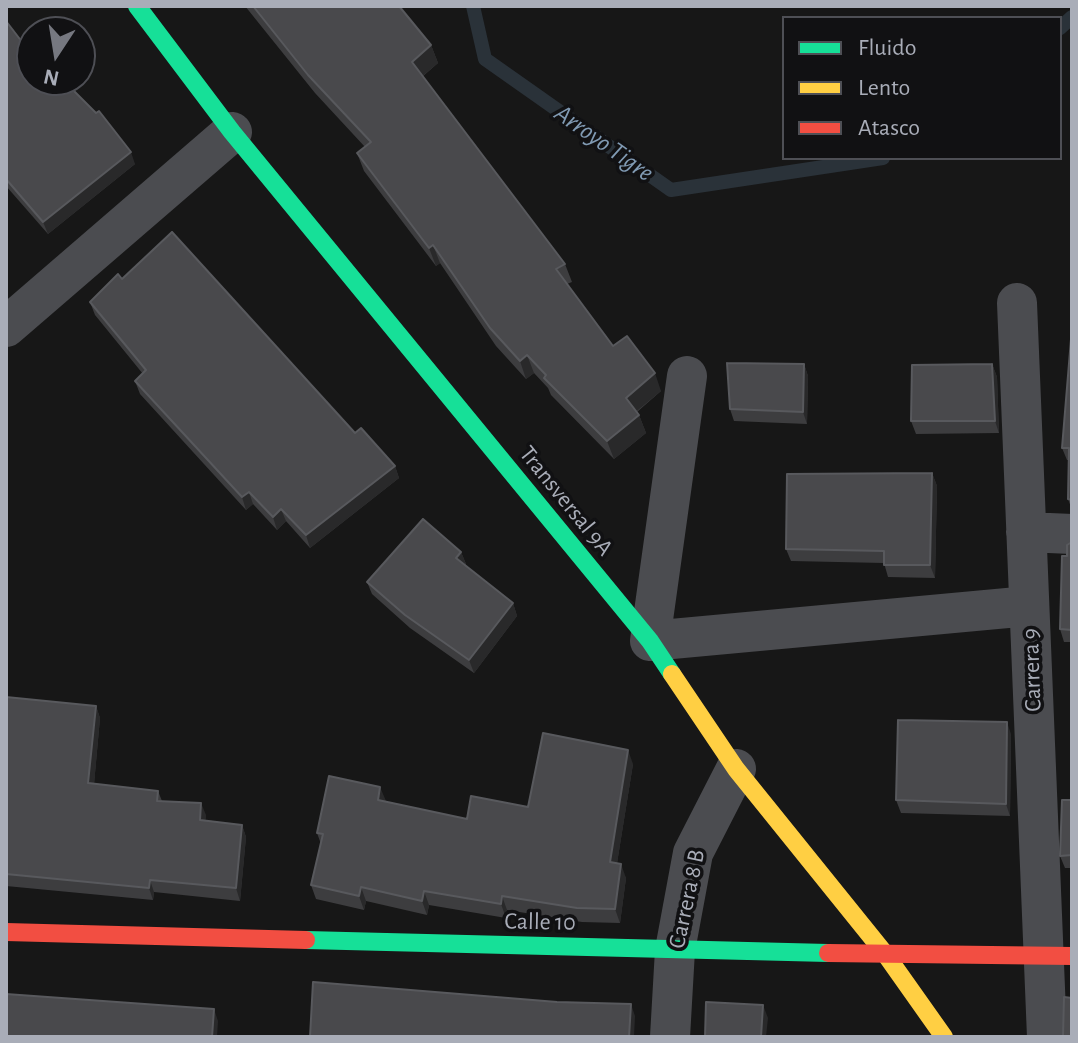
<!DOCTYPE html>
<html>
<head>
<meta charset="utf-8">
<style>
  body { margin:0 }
  #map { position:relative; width:1078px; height:1043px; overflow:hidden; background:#171717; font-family:"Alegreya Sans",sans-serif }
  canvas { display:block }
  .frame { position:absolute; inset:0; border:8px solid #a9adb8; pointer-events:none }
  .legend { position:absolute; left:782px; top:16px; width:280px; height:144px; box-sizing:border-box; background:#111113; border:2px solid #4e4f55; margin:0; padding:10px 14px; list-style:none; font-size:24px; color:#a9adb8 }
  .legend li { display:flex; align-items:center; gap:16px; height:40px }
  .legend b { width:40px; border:2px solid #4e4f55 }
  .north { position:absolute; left:16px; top:16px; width:80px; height:80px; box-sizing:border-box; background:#111113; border:2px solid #4e4f55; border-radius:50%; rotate:192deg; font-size:22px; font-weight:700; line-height:32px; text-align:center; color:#a9adb8 }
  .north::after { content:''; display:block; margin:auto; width:28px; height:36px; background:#767880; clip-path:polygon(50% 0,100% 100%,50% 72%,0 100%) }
</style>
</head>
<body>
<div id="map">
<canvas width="1078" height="1043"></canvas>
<div class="frame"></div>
<ul class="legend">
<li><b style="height:10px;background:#16e098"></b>Fluido</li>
<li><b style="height:10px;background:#ffcf43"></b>Lento</li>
<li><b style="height:10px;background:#f24e42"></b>Atasco</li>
</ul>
<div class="north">N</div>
</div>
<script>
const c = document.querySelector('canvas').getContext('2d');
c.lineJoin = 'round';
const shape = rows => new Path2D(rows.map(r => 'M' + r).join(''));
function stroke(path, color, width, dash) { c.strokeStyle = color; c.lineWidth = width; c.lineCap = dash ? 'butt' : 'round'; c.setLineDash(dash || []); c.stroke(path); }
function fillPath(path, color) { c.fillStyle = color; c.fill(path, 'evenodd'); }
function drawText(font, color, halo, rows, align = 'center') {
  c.font = font + ' "Alegreya Sans",sans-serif'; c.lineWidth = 7; c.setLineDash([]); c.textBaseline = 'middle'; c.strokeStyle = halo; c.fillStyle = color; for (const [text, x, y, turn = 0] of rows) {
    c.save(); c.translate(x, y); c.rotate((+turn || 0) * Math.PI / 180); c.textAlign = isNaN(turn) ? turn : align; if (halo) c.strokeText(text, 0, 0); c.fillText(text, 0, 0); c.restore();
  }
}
stroke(shape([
  [473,6,485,59,671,190,883,158],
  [1060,28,1072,17]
]), '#2a3239', 14);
stroke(shape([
  [1017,303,1047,1037],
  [6,327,232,132],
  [687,376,650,641,1029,606],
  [1026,532,1072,534],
  [670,1037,675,950,693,853,736,769]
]), '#4b4c50', 40);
stroke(shape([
  [137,6,232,132,650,641,672,674],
  [306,940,828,953]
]), '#16e098', 18);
stroke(shape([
  [672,674,736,769,886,955,944,1037]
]), '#ffcf43', 18);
stroke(shape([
  [6,932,306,940],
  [828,953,1072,956]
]), '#f24e42', 18);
fillPath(shape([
  [245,6,399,6,431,45,438,63,422,77,565,264,572,282,567,284,613,346,661,391,637,412,639,415,646,433,614,459,551,395,548,388,534,373,526,379,496,346,440,263,436,266,364,171,357,153,365,147,315,93],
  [6,21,32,80,135,164,48,234,6,186],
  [122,279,355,433,395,466,399,478,310,548,286,521,277,530,253,504,246,510,140,394,135,381,143,374,95,315,90,302],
  [1072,327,1072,510,1068,499,1069,460,1067,460,1062,448],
  [804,364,808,376,807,424,734,421,730,409],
  [992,364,997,377,999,433,916,434,911,421],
  [932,473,937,486,935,578,888,577,884,563,791,561,786,549],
  [1072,542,1072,642,1064,642,1060,629,1067,556],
  [461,552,466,564,465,565,513,603,517,616,474,673,410,628,372,594,367,582],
  [6,697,96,706,100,718,94,784,158,791,162,801,206,815,205,820,242,825,246,837,240,901,154,892,153,900,6,886],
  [1011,734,1010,816,901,813,896,800],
  [633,764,617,863,626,878,620,923,582,922,507,910,506,918,429,905,427,915,366,901,364,910,316,899,311,885,321,844,317,833,467,819,528,807],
  [1072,800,1072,868,1065,868,1060,856]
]), '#3d3d3f');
fillPath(shape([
  [431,45,438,63,418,80,412,62],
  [131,152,135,164,48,234,43,222],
  [433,245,440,263,436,266,429,248],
  [527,355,534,373,526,379,520,361],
  [804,364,808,376,807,424,803,412],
  [992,364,997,377,999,433,995,421],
  [655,373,661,391,632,415,626,398],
  [639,415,646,433,614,459,607,441],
  [395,466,399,478,310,548,306,535],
  [932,473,937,486,935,578,930,565],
  [249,492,253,504,246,510,242,497],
  [281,509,286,521,277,530,273,517],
  [461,552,466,564,460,570,456,558],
  [513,603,517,616,474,673,469,660],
  [96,706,100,718,93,796,88,783],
  [1007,722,1011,734,1010,816,1006,804],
  [628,750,633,764,615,876,610,862],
  [380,787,386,801,383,814,378,800],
  [201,803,206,815,205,832,200,820],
  [242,825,246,837,240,901,236,888],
  [621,864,626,878,620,923,615,909],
  [150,880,154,892,153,900,149,888],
  [361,887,366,901,364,910,359,896],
  [424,891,429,905,427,915,422,901],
  [502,896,507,910,506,918,501,904],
  [631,1004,635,1016,634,1037,629,1037],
  [763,1005,768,1018,766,1037,761,1037],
  [214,1009,218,1021,217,1037,212,1037]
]), '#29292a');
const building = shape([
  [253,6,399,6,431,45,412,62,565,264,556,269,613,346,627,336,655,373,626,398,639,415,607,441,544,378,546,375,527,355,520,361,490,328,433,245,429,248,357,153,371,142,308,75,253,6],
  [6,21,32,55,32,80,63,80,96,113,99,111,131,152,43,222,6,179,6,21],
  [172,232,355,433,361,428,395,466,306,535,281,509,273,517,249,492,242,497,135,381,146,370,90,302,118,274,122,279,172,232],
  [1072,327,1072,500,1068,499,1069,448,1062,448,1072,327],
  [727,363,804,364,803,412,730,409,727,363],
  [992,364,995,421,911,421,912,365,992,364],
  [932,473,930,565,884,565,884,551,786,549,787,474,932,473],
  [423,519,461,552,456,558,513,603,469,660,405,615,367,582,423,519],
  [1072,542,1072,630,1060,629,1062,556,1067,556,1067,545,1072,542],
  [6,697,96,706,88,783,158,791,157,801,201,803,200,820,242,825,236,888,150,880,149,888,6,874,6,697],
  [898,720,1007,722,1006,804,896,800,898,720],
  [543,733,628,750,610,862,621,864,615,909,577,908,502,896,501,904,424,891,422,901,361,887,359,896,311,885,323,834,317,833,329,776,380,787,378,800,467,819,471,796,528,807,543,733],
  [1062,800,1072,800,1072,855,1060,856,1062,800],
  [313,982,557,1002,631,1004,629,1037,310,1037,313,982],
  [6,994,214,1009,212,1037,6,1037,6,994],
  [1064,997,1072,998,1072,1037,1063,1037,1064,997],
  [706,1002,763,1005,761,1037,705,1037,706,1002]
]);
fillPath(building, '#49494c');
stroke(building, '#58595d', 2);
drawText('24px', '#a9adb8', '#111113', [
  ["Transversal 9A",566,501,51],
  ["Carrera 9",1032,670,-92],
  ["Carrera 8 B",687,899,-78],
  ["Calle 10",540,922,1]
]);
drawText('italic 26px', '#809ab3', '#111113', [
  ["Arroyo Tigre",604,143,35]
]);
</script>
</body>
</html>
